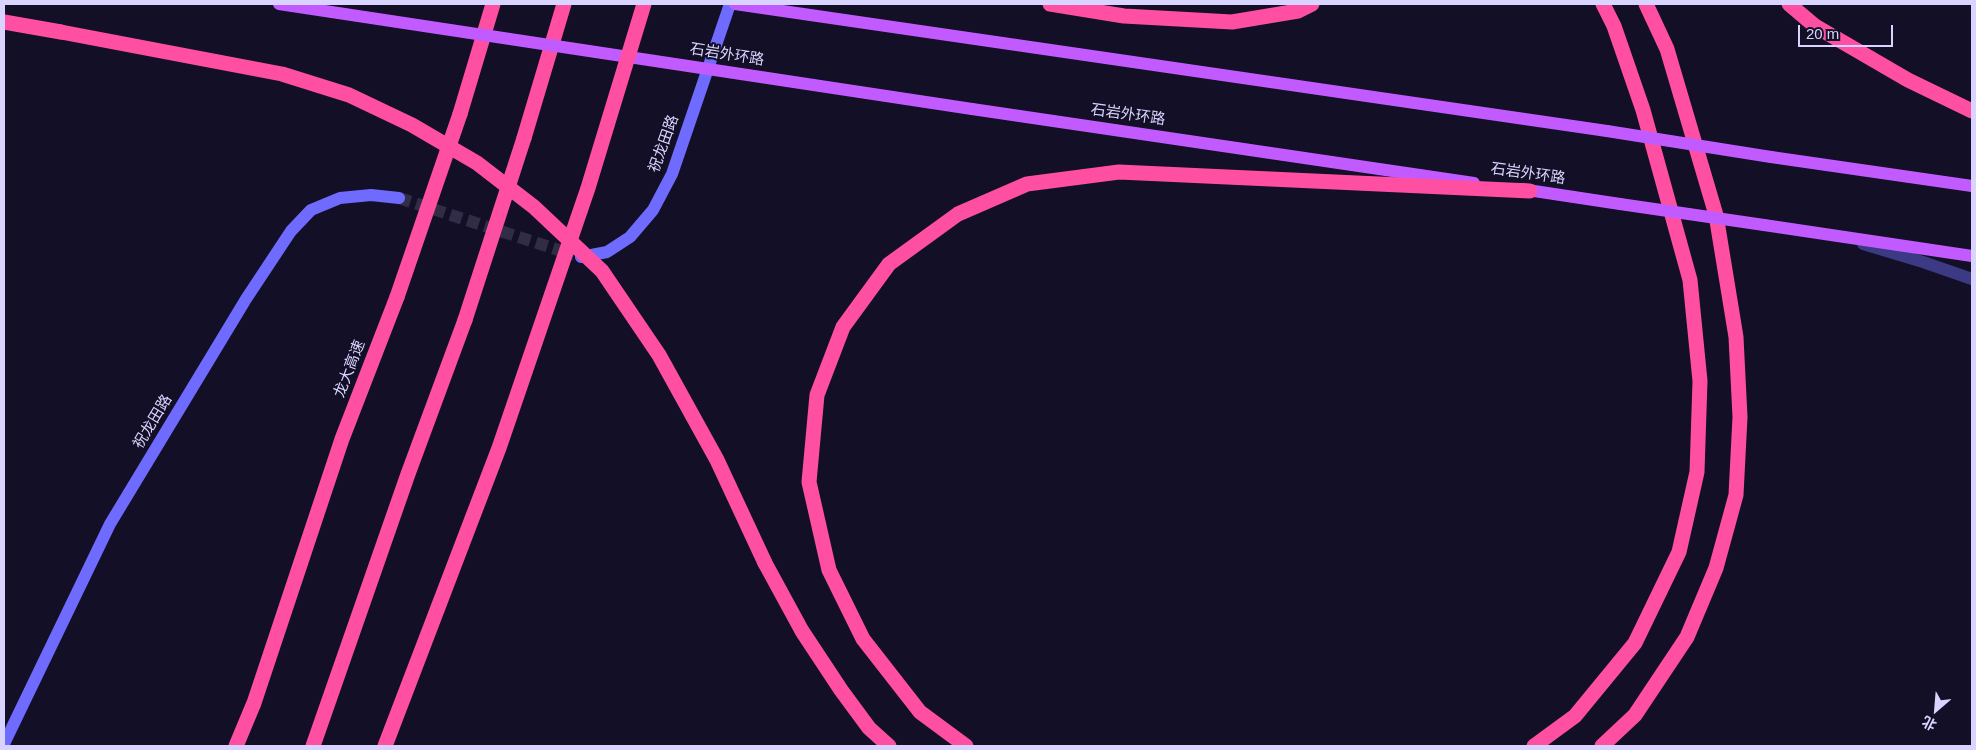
<!DOCTYPE html>
<html>
<head>
<meta charset="utf-8">
<style>
  body { margin:0 }
  #map { position:relative; width:1976px; height:750px; overflow:hidden; background:#130f26; font-family:Arial,"Noto Sans SC",sans-serif }
  canvas { display:block }
  .frame { position:absolute; inset:0; border:5px solid #d9d4ff; pointer-events:none }
  .north { position:absolute; left:1911px; top:685px; width:50px; height:50px; -webkit-text-stroke:4px #130f26; paint-order:stroke; rotate:207deg; font-size:14px; font-weight:700; line-height:20px; text-align:center; color:#d9d4ff }
  .north::after { content:''; display:block; margin:auto; width:18px; height:22px; background:#d9d4ff; clip-path:polygon(50% 0,100% 100%,50% 72%,0 100%) }
  .scale { position:absolute; left:1798px; top:25px; width:95px; height:22px; box-sizing:border-box; border:2px solid #d9d4ff; border-top:0; padding-left:6px; font-size:15px; line-height:18px; white-space:nowrap; color:#d9d4ff; -webkit-text-stroke:4px #130f26; paint-order:stroke }
</style>
</head>
<body>
<div id="map">
<canvas width="1976" height="750"></canvas>
<div class="frame"></div>
<div class="north">北</div>
<div class="scale">20 m</div>
</div>
<script>
const c = document.querySelector('canvas').getContext('2d');
c.lineJoin = 'round';
const shape = rows => new Path2D(rows.map(r => 'M' + r).join(''));
function stroke(path, color, width, dash) { c.strokeStyle = color; c.lineWidth = width; c.lineCap = dash ? 'butt' : 'round'; c.setLineDash(dash || []); c.stroke(path); }
function drawText(font, color, halo, rows, align = 'center') {
  c.font = font + ' Arial,"Noto Sans SC",sans-serif'; c.lineWidth = 4; c.setLineDash([]); c.textBaseline = 'middle'; c.strokeStyle = halo; c.fillStyle = color; for (const [text, x, y, turn = 0] of rows) {
    c.save(); c.translate(x, y); c.rotate((+turn || 0) * Math.PI / 180); c.textAlign = isNaN(turn) ? turn : align; if (halo) c.strokeText(text, 0, 0); c.fillText(text, 0, 0); c.restore();
  }
}
stroke(shape([
  [399,198,574,255]
]), '#312d47', 12, [12, 6]);
stroke(shape([
  [1863,244,1923,262,1972,279]
]), '#3d3a85', 12);
stroke(shape([
  [581,257,607,252,630,237,653,210,672,174,730,4],
  [4,744,110,524,246,299,291,231,311,210,340,198,371,195,399,198]
]), '#6f6bff', 12);
stroke(shape([
  [735,4,1607,131],
  [972,109,1474,183],
  [1771,157,1972,186],
  [1521,189,1620,204],
  [1764,225,1972,256]
]), '#c25bff', 12);
stroke(shape([
  [1050,4,1124,16,1232,22,1298,11,1312,4],
  [1789,4,1815,26,1908,80,1972,111],
  [4,22,61,32],
  [460,114,493,4],
  [524,138,564,4],
  [765,563,802,631,841,690,869,728,889,746],
  [236,746,254,703,342,439,397,297],
  [313,746,408,474,465,320],
  [966,746,920,712,863,639,829,570,809,482,817,395,843,327,889,264,958,214,1027,184,1119,172,1530,191],
  [1534,746,1575,716,1635,643,1679,552,1697,472,1700,381,1690,280,1643,110,1614,26,1603,4],
  [1602,746,1635,715,1687,637,1716,568,1736,495,1740,417,1736,337,1716,215,1667,49,1646,4]
]), '#ff4fa3', 15);
stroke(shape([
  [279,4,972,109],
  [1607,131,1771,157],
  [1620,204,1764,225]
]), '#c25bff', 12);
stroke(shape([
  [61,32,282,74,349,95,412,125,477,163,534,207,602,271,659,355,717,460,765,563],
  [397,297,460,114],
  [465,320,524,138],
  [385,746,499,448,588,188,644,4]
]), '#ff4fa3', 15);
drawText('15px', '#d9d4ff', '#130f26', [
  ["石岩外环路",727,55,9],
  ["石岩外环路",1128,115,8],
  ["祝龙田路",664,144,-70],
  ["石岩外环路",1528,174,8],
  ["龙大高速",350,369,-69],
  ["祝龙田路",153,422,-59]
]);
</script>
</body>
</html>
